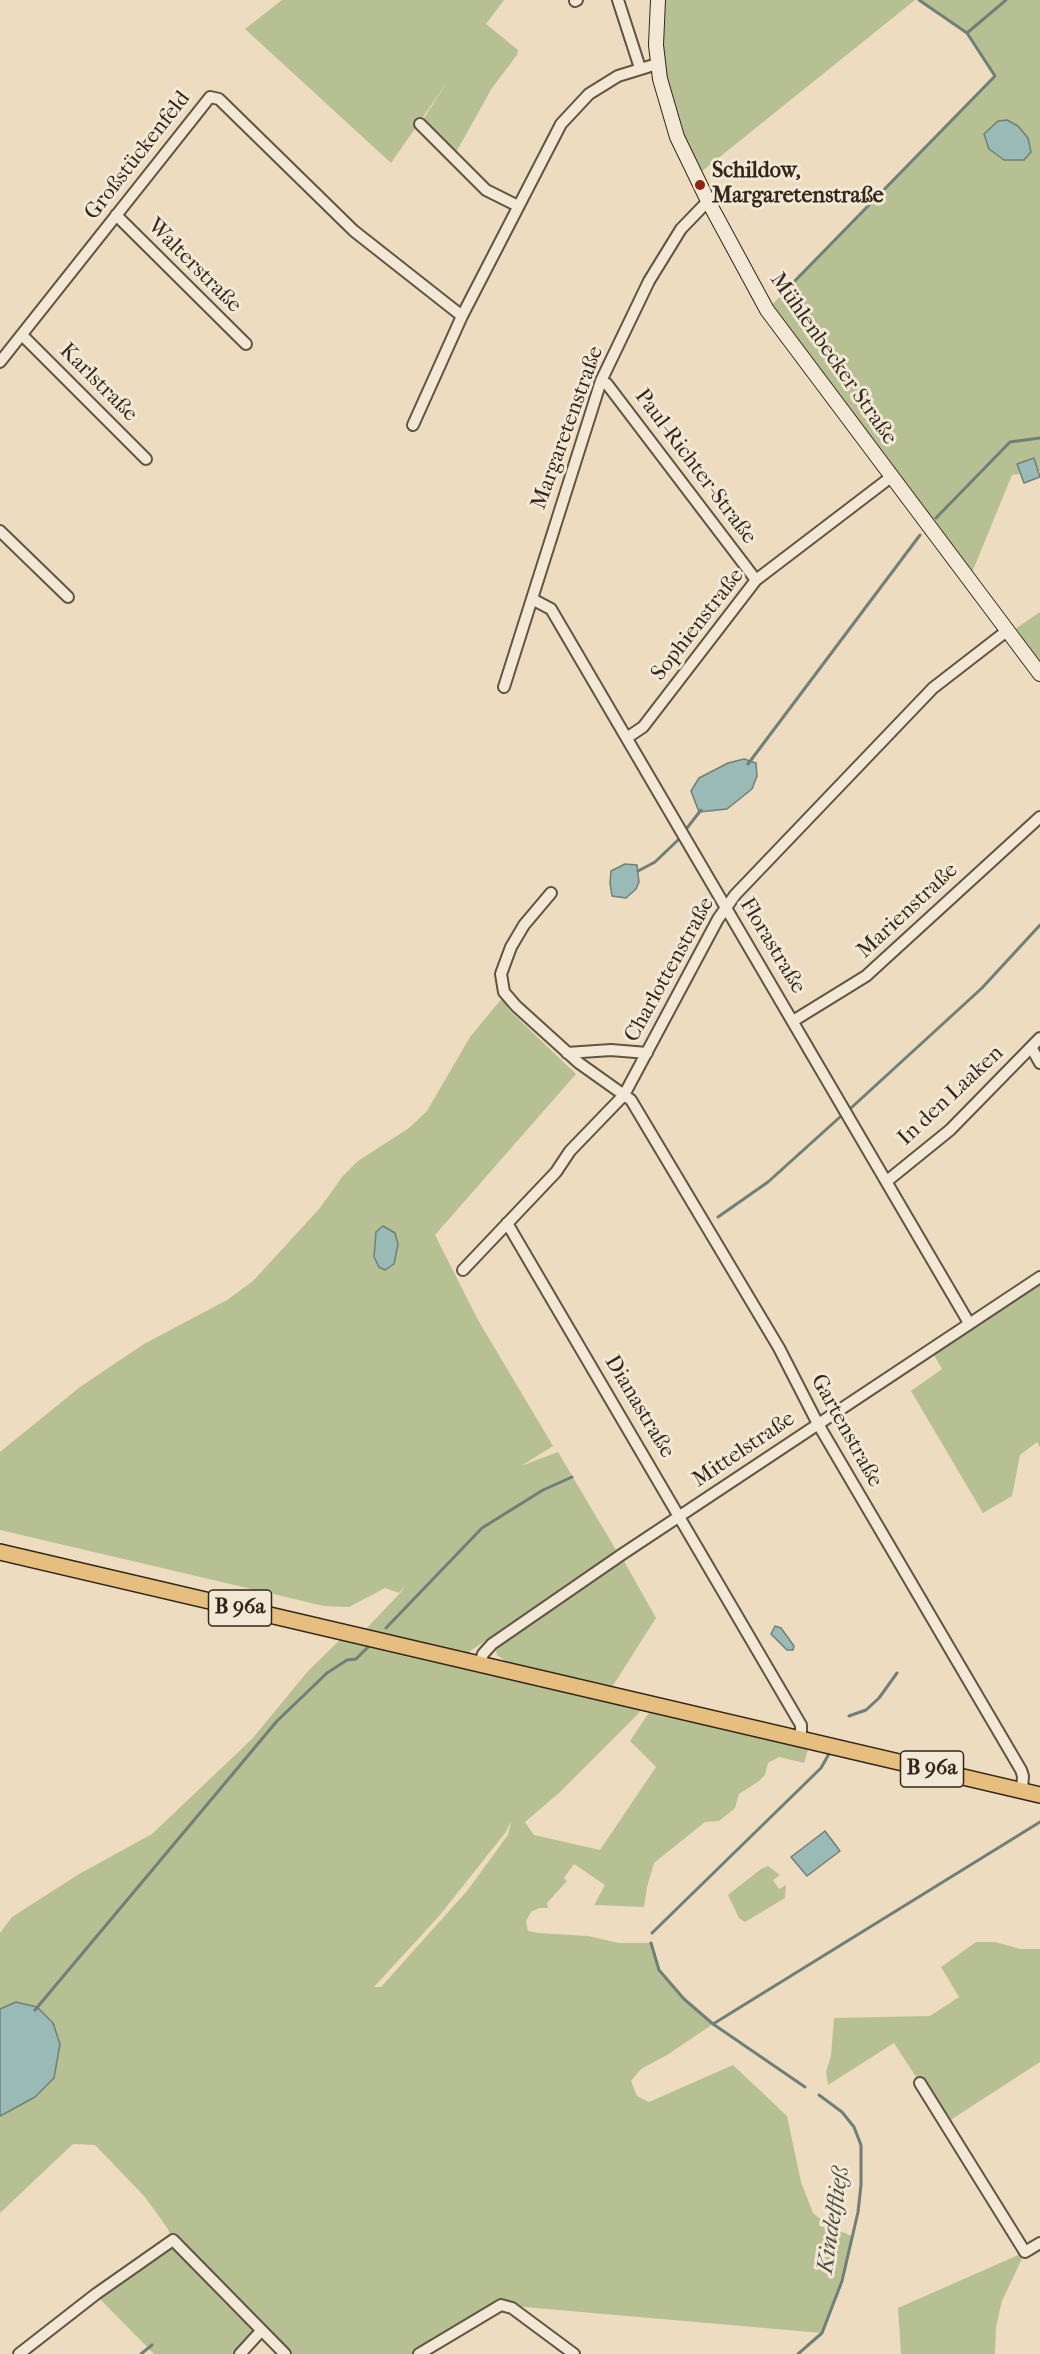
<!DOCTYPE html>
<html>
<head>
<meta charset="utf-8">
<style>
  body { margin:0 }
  canvas { display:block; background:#eddcbf }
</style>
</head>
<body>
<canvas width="1040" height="2354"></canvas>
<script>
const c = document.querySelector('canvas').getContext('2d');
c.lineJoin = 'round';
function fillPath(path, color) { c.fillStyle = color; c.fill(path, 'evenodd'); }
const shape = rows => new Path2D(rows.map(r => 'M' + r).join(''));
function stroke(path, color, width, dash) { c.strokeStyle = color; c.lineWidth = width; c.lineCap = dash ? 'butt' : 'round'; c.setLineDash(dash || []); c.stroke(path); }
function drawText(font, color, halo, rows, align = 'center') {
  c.font = font + ' "IM FELL French Canon",serif'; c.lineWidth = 6; c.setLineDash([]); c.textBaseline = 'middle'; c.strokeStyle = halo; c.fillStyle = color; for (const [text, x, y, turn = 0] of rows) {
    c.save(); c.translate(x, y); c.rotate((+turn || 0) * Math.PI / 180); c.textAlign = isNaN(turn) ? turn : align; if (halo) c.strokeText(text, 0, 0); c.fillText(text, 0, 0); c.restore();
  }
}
fillPath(shape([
  [282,0,504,0,486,24,518,50,517,55,492,88,455,154,422,121,448,81,391,163,245,29],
  [664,0,915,0,701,172,683,135,657,64],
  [919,0,1040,0,1040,471,1012,475,969,580,767,310,994,76,967,33],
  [1040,612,1040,671,1012,631],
  [503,997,509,1010,576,1074,435,1235,478,1320,553,1446,521,1466,558,1452,616,1550,466,1654,366,1629,401,1592,406,1584,399,1593,385,1588,349,1607,324,1606,0,1530,0,1452,80,1387,144,1344,227,1300,253,1281,320,1208,342,1177,358,1161,409,1128,427,1111,470,1037],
  [1040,1282,1040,1447,1037,1442,1020,1455,1012,1496,983,1513,911,1391,942,1369,934,1355],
  [624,1561,656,1618,612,1687,505,1661,497,1655,495,1646],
  [343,1637,641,1706,639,1713,559,1793,525,1822,534,1835,600,1850,656,1767,630,1741,652,1708,810,1743,804,1763,779,1757,768,1763,765,1775,759,1781,739,1794,735,1808,719,1821,705,1822,654,1863,647,1887,644,1907,594,1905,605,1885,574,1864,564,1878,567,1881,547,1903,548,1908,539,1908,531,1912,526,1921,528,1931,538,1933,588,1936,619,1943,651,1943,659,1970,684,1999,713,2024,667,2055,641,2069,631,2081,637,2096,649,2102,733,2065,787,2116,801,2182,813,2213,832,2228,852,2236,842,2281,822,2333,501,2305,419,2354,285,2354,261,2332,240,2354,154,2354,96,2295,172,2239,168,2229,145,2197,95,2145,73,2144,0,2213,0,2116,35,2097,16,2002,0,2009,0,1933,12,1917,79,1874,152,1834,252,1739,308,1671],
  [511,1822,508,1835,467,1891,381,1987,374,1987,440,1915,505,1833],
  [768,1866,780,1875,773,1880,779,1889,786,1885,785,1898,745,1922,739,1918,728,1895,761,1869],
  [976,1942,995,1942,1020,1949,1040,1949,1040,2062,946,2123,894,2043,828,2085,826,2072,831,2056,834,2018,930,2016,959,1997,941,1967],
  [1025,2252,1002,2301,996,2327,995,2354,901,2354,898,2308]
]), '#b7c093');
const water = shape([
  [1007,120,1018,126,1028,138,1031,152,1024,160,1004,160,989,149,984,134,998,121,1007,120],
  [1034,458,1040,477,1024,483,1017,464,1034,458],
  [744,759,756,763,757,776,752,789,727,809,699,812,691,791,699,778,728,763,744,759],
  [625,864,637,865,639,882,636,889,626,898,612,896,610,883,611,871,625,864],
  [383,1226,395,1233,398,1244,394,1264,385,1270,379,1267,374,1257,376,1232,383,1226],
  [775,1626,781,1628,794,1646,793,1650,787,1650,771,1634,775,1626],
  [825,1831,840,1851,807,1876,791,1857,825,1831],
  [16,2002,37,2007,53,2023,60,2044,54,2078,35,2097,0,2116,0,2009,16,2002]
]);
fillPath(water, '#9abab6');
stroke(water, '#707f78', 1.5);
stroke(shape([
  [919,0,967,33],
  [784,292,995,76,967,33,1006,0],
  [936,518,1010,442,1040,438],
  [748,764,920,535],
  [687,828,701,810],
  [638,871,655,862,678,840],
  [851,1108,982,988,1040,925],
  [718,1217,768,1182,840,1117],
  [386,1628,482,1528,543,1490,572,1477],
  [849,1716,866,1710,879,1698,897,1673],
  [652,1933,821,1768,830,1752],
  [651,1943,659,1970,684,1999,713,2024,805,2087],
  [35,2010,277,1721,327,1673,347,1660,356,1659,370,1645],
  [713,2024,1040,1822],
  [141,2354,152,2345],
  [798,2354,822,2333,842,2281,858,2212,861,2185,861,2145,854,2127,842,2112,819,2095]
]), '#707f78', 3);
const street = shape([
  [618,0,640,68],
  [575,1,577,0],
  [420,124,486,190,518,206],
  [116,215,246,344],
  [22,335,146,459],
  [0,362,210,97,219,99,354,231,462,316,561,124,589,94,618,76,657,64],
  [601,381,607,384,756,580],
  [413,425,462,316],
  [0,531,68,597],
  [532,599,551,609,969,1323],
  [504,687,601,381,649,281,681,229,708,201],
  [628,737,643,727,756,580,891,477],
  [551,893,524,925,511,947,501,974,504,992,516,1006,579,1063,631,1100,779,1348,818,1424,1021,1770,1023,1776,1022,1790],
  [793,1021,866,976,1040,817],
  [1031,1047,1040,1063],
  [567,1053,611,1050,647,1053],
  [887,1181,950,1130,1040,1038],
  [507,1223,801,1725,801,1738],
  [463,1270,556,1172,570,1151,624,1095,718,919,735,895,933,688,1008,630],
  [480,1664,483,1654,492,1644,621,1555,1040,1277],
  [920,2083,1025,2252,1040,2243],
  [19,2354,96,2294,173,2240,285,2354],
  [240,2354,261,2331],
  [419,2354,501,2305,512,2308,574,2354]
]);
const secondary = shape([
  [658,0,656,45,660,79,677,137,708,201,767,310,1040,674]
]);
const primary = shape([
  [0,1552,1040,1795]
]);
stroke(street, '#615443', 14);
stroke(secondary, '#32271a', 16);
stroke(primary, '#32271a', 18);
stroke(street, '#f3e8d5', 10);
stroke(secondary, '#f3e8d5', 14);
stroke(primary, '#e6be80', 15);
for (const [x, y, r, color] of [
  [700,185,6,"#8f2418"]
]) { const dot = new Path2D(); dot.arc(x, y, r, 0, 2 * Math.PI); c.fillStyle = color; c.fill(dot); stroke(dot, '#f3e8d5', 2); }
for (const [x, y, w] of [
  [240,1608,63],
  [932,1769,63]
]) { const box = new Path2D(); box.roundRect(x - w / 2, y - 18, w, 36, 4.5); c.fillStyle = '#f3e8d5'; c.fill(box); stroke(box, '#32271a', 1.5); }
drawText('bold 21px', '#32271a', null, [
  ["B 96a",240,1608],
  ["B 96a",932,1769]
]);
drawText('22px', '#32271a', '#f3e8d5', [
  ["Großstückenfeld",138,156,-52],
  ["Walterstraße",194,266,45],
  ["Mühlenbecker Straße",833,359,55],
  ["Karlstraße",98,383,45],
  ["Margaretenstraße",568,428,-70],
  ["Paul-Richter-Straße",695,467,53],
  ["Sophienstraße",698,625,-52],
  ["Marienstraße",908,911,-43],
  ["Florastraße",772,946,59],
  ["Charlottenstraße",670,970,-61],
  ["In den Laaken",951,1096,-43],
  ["Dianastraße",639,1407,59],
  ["Gartenstraße",846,1431,61],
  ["Mittelstraße",744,1450,-34]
]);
drawText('bold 22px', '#32271a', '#f3e8d5', [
  ["Schildow,",712,172],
  ["Margaretenstraße",712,197]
], 'left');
drawText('italic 24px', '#4c4c41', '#f3e8d5', [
  ["Kindelfließ",834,2220,-81]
]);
</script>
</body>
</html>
